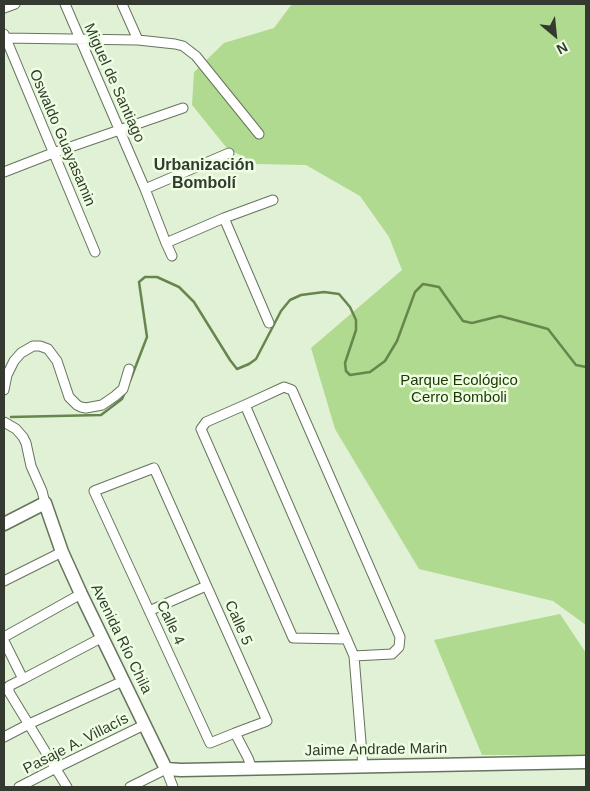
<!DOCTYPE html>
<html>
<head>
<meta charset="utf-8">
<style>
  body { margin:0 }
  #map { position:relative; width:590px; height:791px; overflow:hidden; background:#e1f1d6; font-family:Arial,sans-serif }
  canvas { display:block }
  .frame { position:absolute; inset:0; border:5px solid #343a30; pointer-events:none }
  .north { position:absolute; left:530px; top:10px; width:50px; height:50px; -webkit-text-stroke:4px #eefee3; paint-order:stroke; rotate:152deg; font-size:14px; font-weight:700; line-height:20px; text-align:center; color:#343a30 }
  .north::after { content:''; display:block; margin:auto; width:18px; height:22px; background:#343a30; clip-path:polygon(50% 0,100% 100%,50% 72%,0 100%) }
</style>
</head>
<body>
<div id="map">
<canvas width="590" height="791"></canvas>
<div class="frame"></div>
<div class="north">N</div>
</div>
<script>
const c = document.querySelector('canvas').getContext('2d');
c.lineJoin = 'round';
function fillPath(path, color) { c.fillStyle = color; c.fill(path, 'evenodd'); }
const shape = rows => new Path2D(rows.map(r => 'M' + r).join(''));
function stroke(path, color, width, dash) { c.strokeStyle = color; c.lineWidth = width; c.lineCap = dash ? 'butt' : 'round'; c.setLineDash(dash || []); c.stroke(path); }
function drawText(font, color, halo, rows, align = 'center') {
  c.font = font + ' Arial,sans-serif'; c.lineWidth = 5; c.setLineDash([]); c.textBaseline = 'middle'; c.strokeStyle = halo; c.fillStyle = color; for (const [text, x, y, turn = 0] of rows) {
    c.save(); c.translate(x, y); c.rotate((+turn || 0) * Math.PI / 180); c.textAlign = isNaN(turn) ? turn : align; if (halo) c.strokeText(text, 0, 0); c.fillText(text, 0, 0); c.restore();
  }
}
fillPath(shape([
  [292,4,586,4,586,625,553,601,419,569,335,429,311,348,402,270,389,237,360,196,306,165,255,164,226,147,192,105,194,72,224,43,274,28],
  [560,614,586,653,586,755,482,755,434,640]
]), '#b0da8f');
stroke(shape([
  [130,381,147,337,139,282,145,277,157,277,179,287,194,302,230,360,237,369,249,364,256,359,281,311,290,300,301,295,324,292,339,294,350,307,356,320,356,330,345,363,346,371,350,375,370,372,385,361,397,341,415,292,423,284,439,287,463,321,472,323,500,316,548,329,576,365,586,367],
  [11,417,101,415,122,399,126,390]
]), '#66864d', 2.5);
const street = shape([
  [65,4,145,189,166,243,172,256],
  [122,4,138,40],
  [4,8,15,4],
  [4,34,95,252],
  [5,38,138,40,175,44,183,46,196,56,259,134],
  [4,172,53,153,183,108],
  [145,189,229,153],
  [224,218,269,323],
  [166,243,224,218,273,200],
  [4,390,7,375,14,361,21,353,33,346,40,346,48,349,57,361,69,397,77,405,81,407,86,408,102,405,115,396,123,389,129,369],
  [245,405,354,656,363,767],
  [4,422,16,429,23,437,26,443,31,466,42,491,45,503],
  [4,581,62,552],
  [149,611,206,586],
  [4,637,81,594],
  [347,639,293,638,201,429,206,422,245,405,284,387,292,390,400,637,399,647,392,654,354,656],
  [4,641,23,679,9,686,9,692,67,787],
  [23,679,101,638],
  [235,733,210,743,94,491,154,468,267,721,235,733,248,758,252,769],
  [4,737,29,724,123,681],
  [19,787,56,768,144,725],
  [130,787,166,769,173,787]
]);
const secondary = shape([
  [4,524,45,503,62,552,81,594,166,769,181,770,586,762]
]);
stroke(street, '#66745d', 11);
stroke(secondary, '#66745d', 15);
stroke(street, '#fff', 9);
stroke(secondary, '#fff', 12);
drawText('15px', '#343a30', '#eefee3', [
  ["Miguel de Santiago",114,83,66],
  ["Oswaldo Guayasamin",62,138,67],
  ["Calle 4",170,623,65],
  ["Calle 5",238,623,66],
  ["Avenida Río Chila",121,639,64],
  ["Pasaje A. Villacís",76,744,-27],
  ["Jaime Andrade Marin",376,750,-1]
]);
drawText('15px', '#1d3700', '#eefee3', [
  ["Parque Ecológico",459,381],
  ["Cerro Bomboli",459,398]
]);
drawText('bold 16px', '#343a30', '#eefee3', [
  ["Urbanización",204,166],
  ["Bombolí",204,184]
]);
</script>
</body>
</html>
